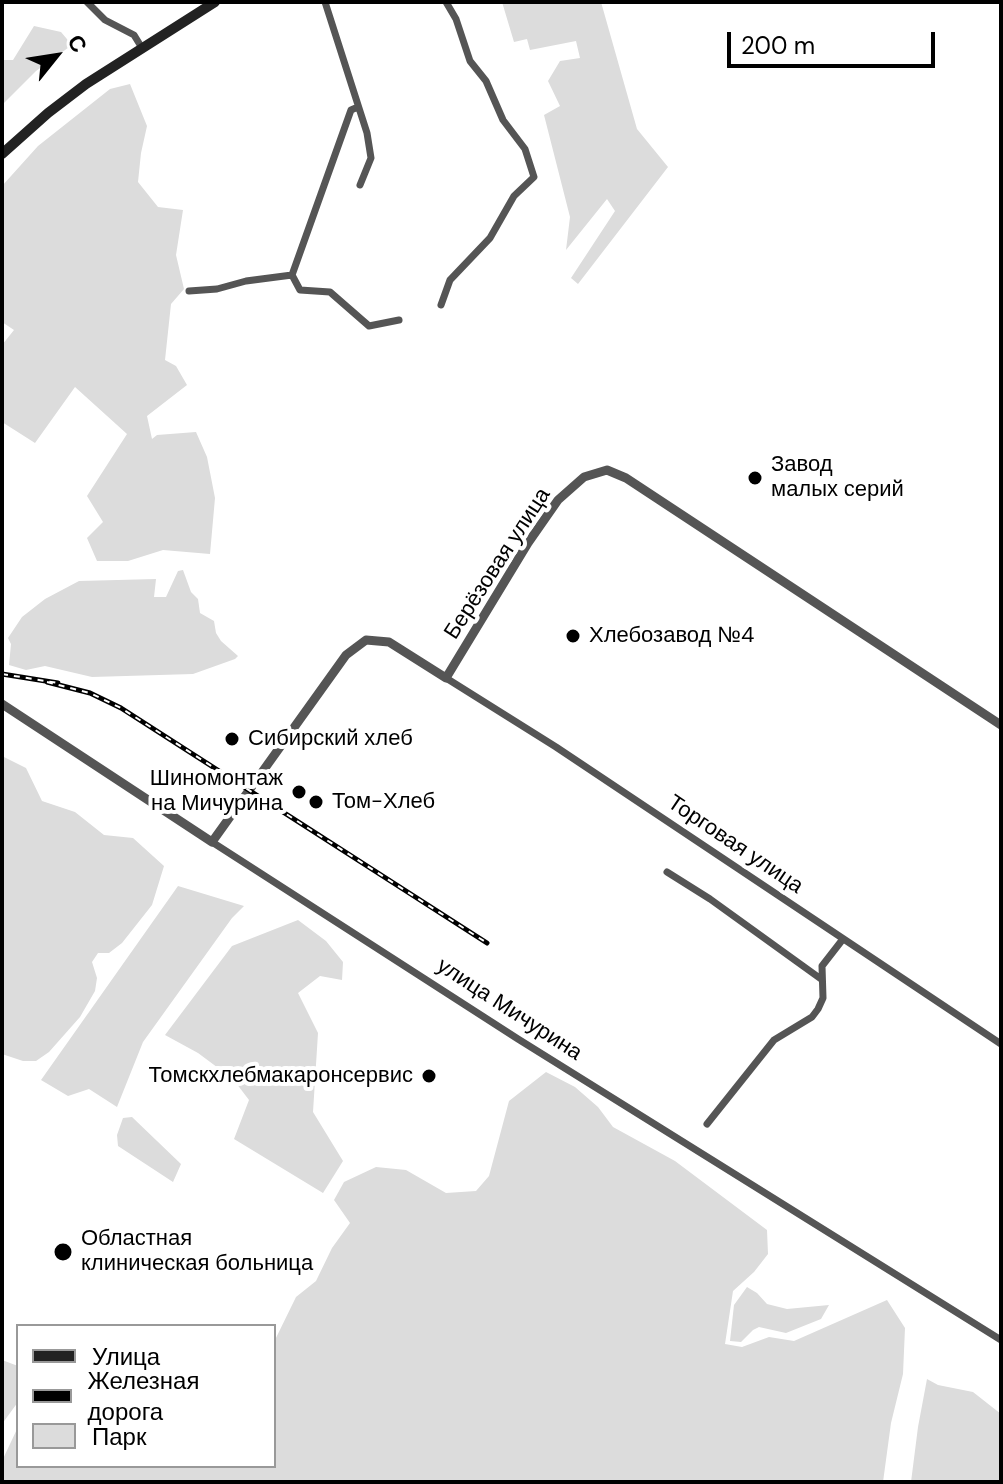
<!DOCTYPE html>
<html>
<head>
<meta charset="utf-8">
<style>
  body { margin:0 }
  #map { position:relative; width:1003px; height:1484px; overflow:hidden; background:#fff; font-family:"DM Sans",sans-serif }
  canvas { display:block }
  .frame { position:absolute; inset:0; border:4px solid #000; pointer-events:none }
  .legend { position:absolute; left:16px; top:1324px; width:260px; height:144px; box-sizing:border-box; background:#fff; border:2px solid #999; margin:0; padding:10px 14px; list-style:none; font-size:24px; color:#000 }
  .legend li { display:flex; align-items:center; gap:16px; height:40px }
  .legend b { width:40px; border:2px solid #999 }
  .north { position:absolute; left:16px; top:16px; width:80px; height:80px; -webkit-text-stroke:6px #fff; paint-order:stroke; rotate:60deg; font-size:22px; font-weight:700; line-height:32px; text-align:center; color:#000 }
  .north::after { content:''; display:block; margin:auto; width:28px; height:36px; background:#000; clip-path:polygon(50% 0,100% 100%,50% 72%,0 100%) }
  .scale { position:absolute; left:727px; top:32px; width:208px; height:36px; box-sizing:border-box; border:4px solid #000; border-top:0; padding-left:10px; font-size:24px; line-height:28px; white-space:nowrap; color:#000; -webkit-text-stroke:6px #fff; paint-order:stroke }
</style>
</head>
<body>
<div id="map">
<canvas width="1003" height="1484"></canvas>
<div class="frame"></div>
<ul class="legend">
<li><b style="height:10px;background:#222"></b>Улица</li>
<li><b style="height:10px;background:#000"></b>Железная дорога</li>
<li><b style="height:22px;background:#dcdcdc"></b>Парк</li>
</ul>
<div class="north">С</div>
<div class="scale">200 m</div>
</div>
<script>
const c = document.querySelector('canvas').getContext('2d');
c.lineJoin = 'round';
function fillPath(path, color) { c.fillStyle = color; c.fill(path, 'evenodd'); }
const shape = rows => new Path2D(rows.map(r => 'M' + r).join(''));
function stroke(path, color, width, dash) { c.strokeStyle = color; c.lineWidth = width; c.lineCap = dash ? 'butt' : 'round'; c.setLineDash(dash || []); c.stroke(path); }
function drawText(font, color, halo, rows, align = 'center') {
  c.font = font + ' "DM Sans",sans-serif'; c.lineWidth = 8; c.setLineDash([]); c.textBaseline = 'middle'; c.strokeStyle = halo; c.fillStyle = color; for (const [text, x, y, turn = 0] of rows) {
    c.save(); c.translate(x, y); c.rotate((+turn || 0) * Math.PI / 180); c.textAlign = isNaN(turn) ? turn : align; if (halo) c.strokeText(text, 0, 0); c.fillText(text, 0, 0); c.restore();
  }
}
fillPath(shape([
  [502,2,601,2,637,129,668,167,578,284,571,278,615,211,607,199,566,250,570,217,544,115,560,106,548,81,560,61,580,58,576,41,530,50,527,39,514,42],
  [34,26,61,32,72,45,36,71,2,105,2,60,13,60],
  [130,84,147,126,141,153,138,182,158,207,183,210,176,255,184,289,171,304,165,360,176,366,187,385,147,416,152,439,157,435,196,432,207,457,215,498,210,554,163,550,128,561,97,561,87,538,103,522,87,496,127,434,75,387,35,443,2,422,2,345,14,330,2,322,2,186,38,146,110,89],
  [183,570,191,592,198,599,200,613,214,621,216,633,221,641,238,656,235,659,193,674,92,677,45,666,26,670,9,665,11,644,8,638,22,617,45,599,79,581,156,579,154,597,166,597,178,571],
  [2,756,26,768,42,801,75,812,104,835,133,838,164,866,152,905,122,943,109,953,98,953,92,962,97,978,95,991,80,1017,49,1052,36,1061,23,1061,2,1054],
  [178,886,244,906,232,918,143,1042,117,1107,89,1089,68,1096,41,1080],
  [298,920,326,941,343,962,342,980,320,976,298,993,318,1033,313,1112,343,1161,323,1193,234,1139,249,1100,233,1079,198,1053,165,1035,232,946],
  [546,1072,575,1087,598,1107,613,1127,675,1161,767,1230,768,1254,754,1272,733,1291,725,1344,742,1347,769,1337,794,1341,887,1300,905,1328,903,1374,891,1423,883,1482,2,1482,2,1461,18,1427,18,1466,274,1466,274,1342,296,1297,316,1281,332,1248,350,1223,334,1200,344,1182,376,1167,406,1170,446,1193,476,1191,489,1176,509,1101],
  [132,1117,181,1164,173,1182,118,1146,117,1135,123,1118],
  [747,1287,757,1293,767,1304,787,1309,829,1305,821,1319,786,1333,759,1327,753,1330,741,1342,730,1341,734,1305],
  [2,1360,18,1366,18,1402,2,1424],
  [927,1379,938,1385,973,1392,1001,1414,1001,1482,911,1482,918,1427]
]), '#dcdcdc');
stroke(shape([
  [87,2,105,20,134,35,142,48],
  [325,2,367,133,371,158,360,185],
  [358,107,351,110,292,275,300,290,330,292,369,326,399,320],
  [189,291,217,289,246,281,292,275],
  [441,305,450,280,490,238,514,196,534,177,525,149,503,120,486,81,470,61,456,19,446,2],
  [446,678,556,747,1001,1044],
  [212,842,518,1039,1001,1340],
  [667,872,710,899,821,979],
  [707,1124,774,1040,812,1017,818,1009,823,998,822,966,843,939]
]), '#555', 7);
stroke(shape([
  [2,704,212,842,346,655,366,640,389,642,446,678,528,543,558,500,584,477,607,470,626,478,1001,725]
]), '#555', 9);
stroke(shape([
  [2,154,48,113,86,84,215,2]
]), '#222', 10);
const rail = shape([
  [2,674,58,683],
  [47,682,90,693,121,708,487,943]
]);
stroke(rail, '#000', 5);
stroke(rail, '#fff', 2, [6]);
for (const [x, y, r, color] of [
  [755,478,8,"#000"],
  [573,636,8,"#000"],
  [232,739,8,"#000"],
  [299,792,8,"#000"],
  [316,802,8,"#000"],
  [429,1076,8,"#000"],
  [63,1252,10,"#000"]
]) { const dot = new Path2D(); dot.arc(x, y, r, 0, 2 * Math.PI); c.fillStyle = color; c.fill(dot); stroke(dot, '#fff', 3); }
drawText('22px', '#000', '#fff', [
  ["Завод",771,465],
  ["малых серий",771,490],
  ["Хлебозавод №4",589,636],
  ["Сибирский хлеб",248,739],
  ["Шиномонтаж",283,779,"right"],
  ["на Мичурина",283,804,"right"],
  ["Том-Хлеб",332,802],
  ["Томскхлебмакаронсервис",413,1076,"right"],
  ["Областная",81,1239],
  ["клиническая больница",81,1264]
], 'left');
drawText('22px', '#000', '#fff', [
  ["Берёзовая улица",498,564,-57],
  ["Торговая улица",735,845,34],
  ["улица Мичурина",509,1010,33]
]);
</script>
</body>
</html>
